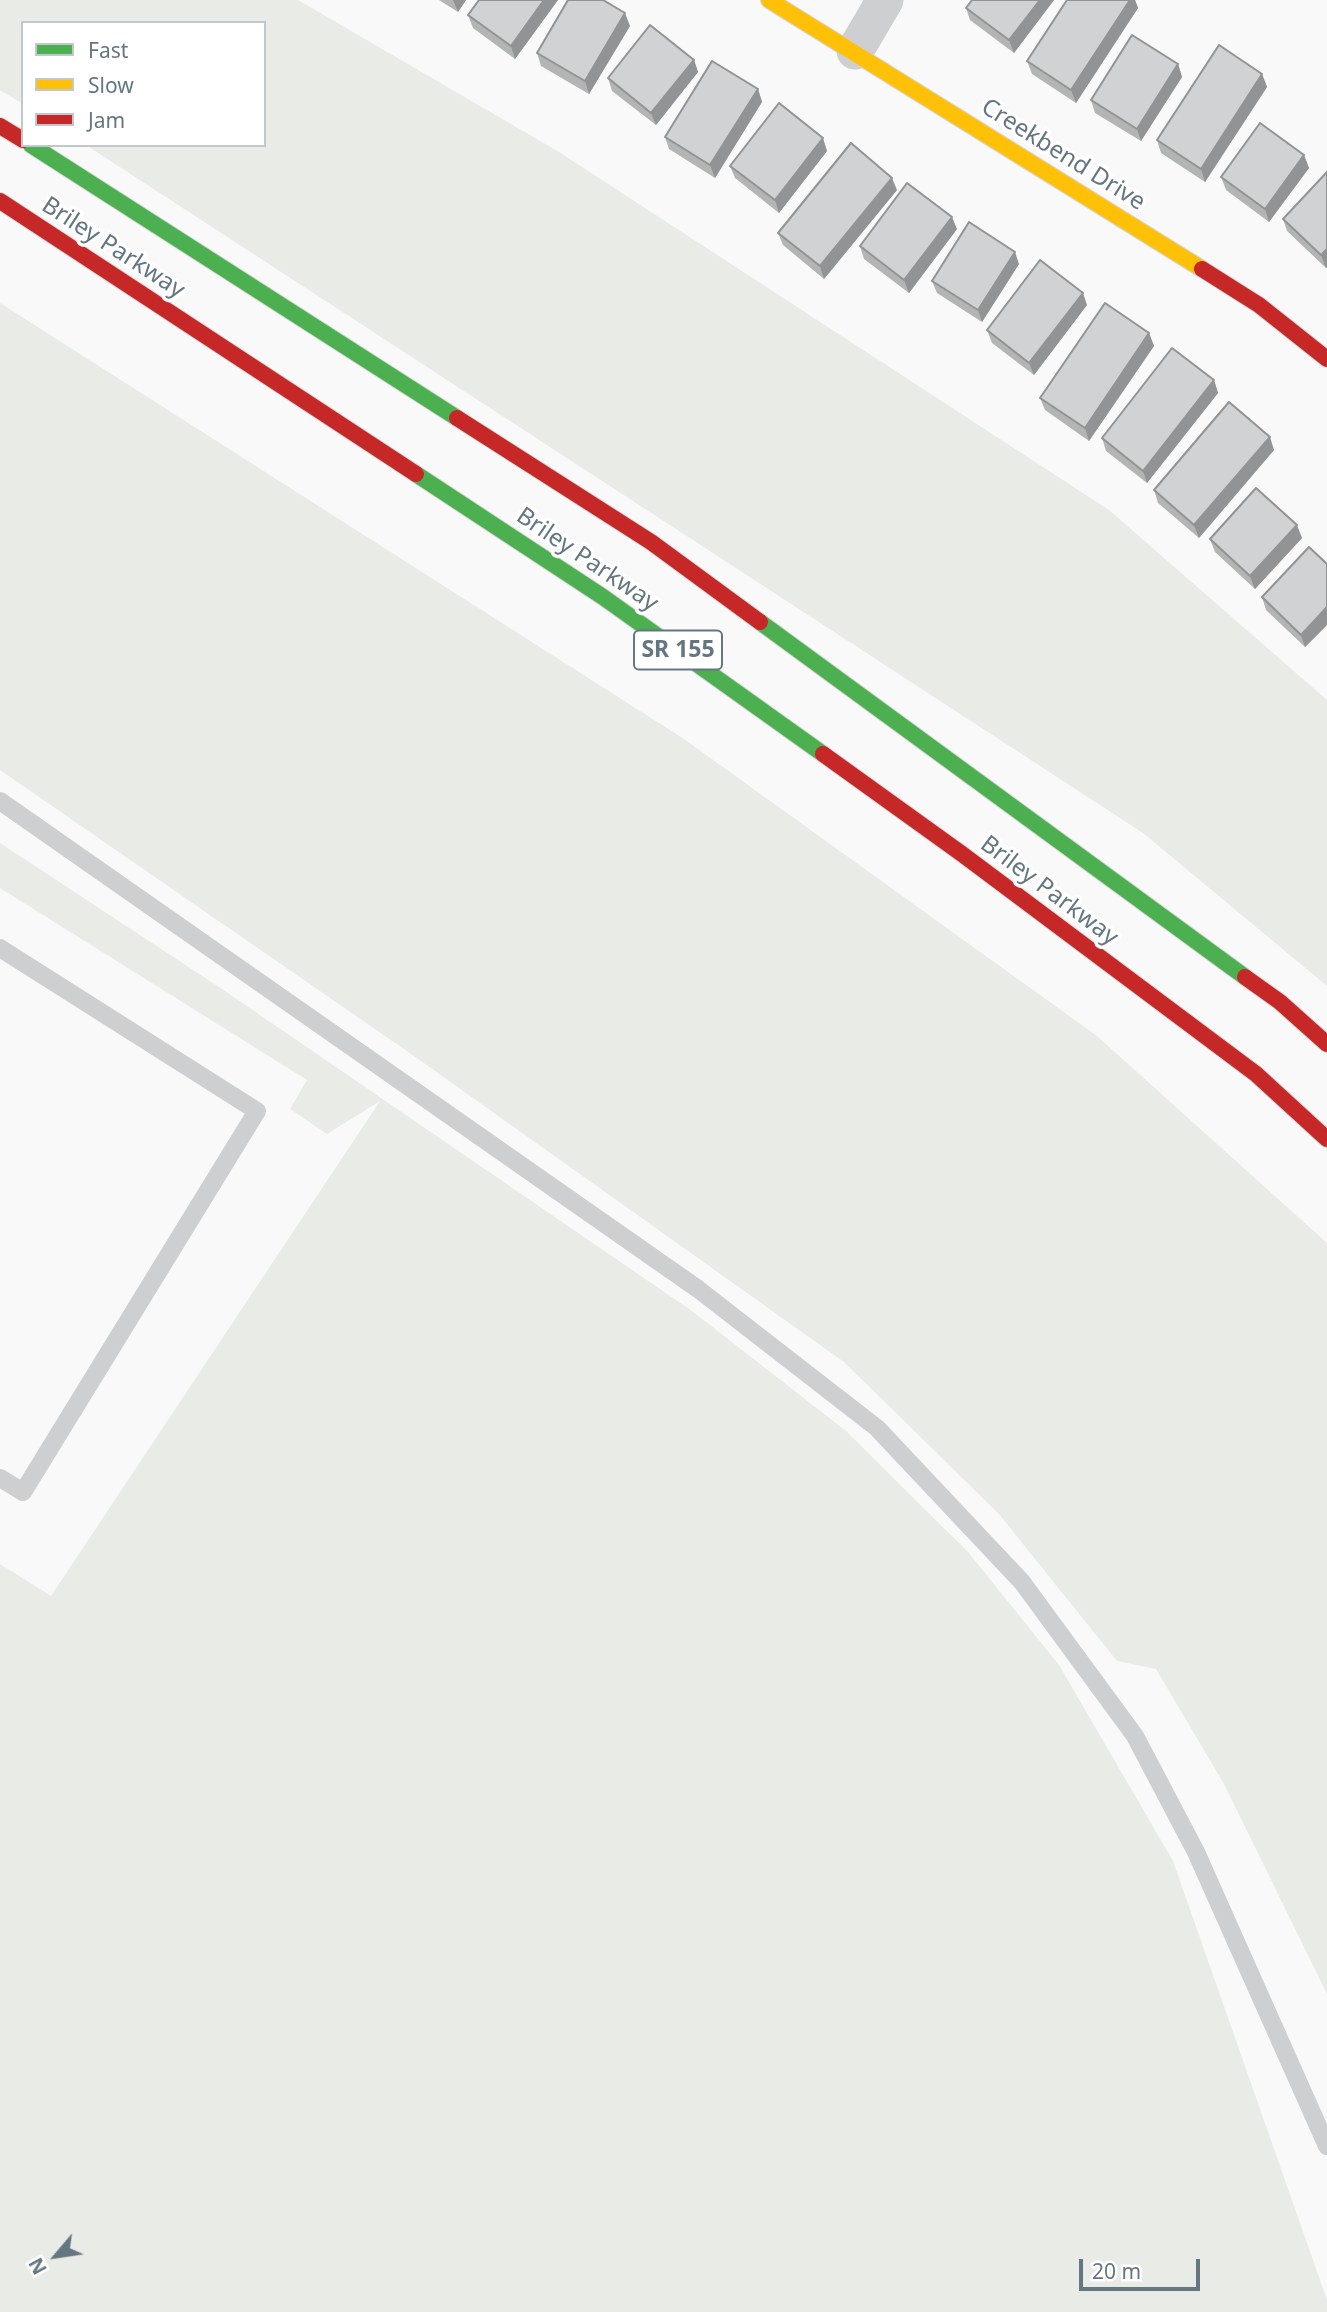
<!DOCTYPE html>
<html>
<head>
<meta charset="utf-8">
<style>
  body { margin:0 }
  #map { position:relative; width:1327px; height:2312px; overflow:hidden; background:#f9f9f9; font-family:"Noto Sans",sans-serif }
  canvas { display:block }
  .legend { position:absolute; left:21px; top:21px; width:245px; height:126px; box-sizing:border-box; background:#fff; border:2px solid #c1c8cd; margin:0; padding:9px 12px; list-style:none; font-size:21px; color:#657683 }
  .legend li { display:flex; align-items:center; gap:14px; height:35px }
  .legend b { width:35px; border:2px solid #c1c8cd }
  .north { position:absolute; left:21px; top:2221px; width:70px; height:70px; -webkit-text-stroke:5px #fff; paint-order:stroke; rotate:241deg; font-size:19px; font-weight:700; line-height:28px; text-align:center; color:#657683 }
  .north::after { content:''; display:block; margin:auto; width:24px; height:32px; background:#657683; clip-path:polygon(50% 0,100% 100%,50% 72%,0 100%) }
  .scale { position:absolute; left:1079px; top:2259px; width:121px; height:32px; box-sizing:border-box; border:4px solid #657683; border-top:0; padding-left:9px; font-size:21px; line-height:24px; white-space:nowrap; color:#657683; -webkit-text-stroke:5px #fff; paint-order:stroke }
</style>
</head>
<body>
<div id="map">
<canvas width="1327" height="2312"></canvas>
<ul class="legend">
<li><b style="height:9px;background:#4caf50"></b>Fast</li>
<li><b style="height:9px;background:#ffc107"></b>Slow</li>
<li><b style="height:9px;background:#c62828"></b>Jam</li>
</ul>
<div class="north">N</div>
<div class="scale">20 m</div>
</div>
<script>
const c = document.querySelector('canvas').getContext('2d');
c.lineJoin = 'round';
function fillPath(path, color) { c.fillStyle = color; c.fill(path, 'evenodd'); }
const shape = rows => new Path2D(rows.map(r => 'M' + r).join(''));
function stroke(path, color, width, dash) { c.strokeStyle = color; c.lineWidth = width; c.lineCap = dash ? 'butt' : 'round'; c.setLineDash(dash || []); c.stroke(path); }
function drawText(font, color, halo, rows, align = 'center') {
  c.font = font + ' "Noto Sans",sans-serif'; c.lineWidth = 7; c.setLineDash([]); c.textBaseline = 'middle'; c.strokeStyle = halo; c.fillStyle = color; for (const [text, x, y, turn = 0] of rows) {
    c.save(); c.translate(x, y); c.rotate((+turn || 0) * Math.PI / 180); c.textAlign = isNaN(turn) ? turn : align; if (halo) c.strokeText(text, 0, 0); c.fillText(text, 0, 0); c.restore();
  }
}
fillPath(shape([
  [0,0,298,0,559,152,1109,510,1327,700,1327,986,1143,833,86,145,264,145,264,23,23,23,23,104,0,90],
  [0,303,684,739,1097,1036,1327,1243,1327,1994,1224,1784,1156,1669,1117,1661,999,1514,844,1362,414,1056,0,770],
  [0,843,222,989,692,1311,846,1431,968,1552,1059,1665,1173,1861,1327,2300,1327,2312,0,2312,0,1564,51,1596,380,1101,327,1134,290,1109,307,1080,0,888]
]), '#e8ebe6');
const fast = shape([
  [31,145,457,418],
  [416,474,603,597,823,754],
  [760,622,1245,977]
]);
const slow = shape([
  [769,0,1202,269]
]);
const jam = shape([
  [0,126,23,140],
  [0,201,416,474],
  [1202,269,1259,305,1327,359],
  [457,418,651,542,760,622],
  [823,754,962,854,1256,1074,1327,1139],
  [1245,977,1280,1002,1327,1044]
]);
stroke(fast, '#d5d6d7', 18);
stroke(slow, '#d5d6d7', 18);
stroke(jam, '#d5d6d7', 18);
stroke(shape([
  [0,801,698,1289,877,1428,1022,1582,1135,1736,1196,1852,1327,2146],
  [0,948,257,1111,23,1492,0,1478]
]), '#cecfd0', 18);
stroke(shape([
  [855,51,885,0]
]), '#cecfd0', 37);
stroke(fast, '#4caf50', 16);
stroke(slow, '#ffc107', 16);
stroke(jam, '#c62828', 16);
fillPath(shape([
  [439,0,466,0,458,12],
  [558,0,515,59,473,28,468,15],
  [1054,0,1014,53,970,20,966,8],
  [1067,0,1135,0,1138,8,1076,103,1032,74,1027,61],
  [630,26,589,94,541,66,537,53],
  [694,60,698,72,656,125,612,91,608,78],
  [1178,64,1182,77,1141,141,1095,113,1091,100],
  [1262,74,1267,87,1205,182,1161,153,1157,140],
  [758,89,762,102,715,178,669,149,665,137],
  [827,151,779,213,735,178,730,166],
  [1304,155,1309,168,1269,222,1226,190,1221,177],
  [1327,172,1327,267,1326,268,1287,231,1283,219],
  [897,190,824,279,783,245,778,233],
  [957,229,909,293,864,259,860,246],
  [1019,264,982,322,937,293,932,281],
  [1087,305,1034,375,992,343,987,330],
  [1149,333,1154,346,1089,441,1045,410,1040,398],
  [1214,380,1218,393,1147,483,1106,451,1102,438],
  [1274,450,1199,538,1158,503,1154,490],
  [1302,538,1255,589,1215,552,1210,539],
  [1327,564,1327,625,1305,647,1266,610,1262,597]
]), '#b3b5b5');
fillPath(shape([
  [453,0,466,0,458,12],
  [544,0,558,0,515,59,511,46],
  [1040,0,1054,0,1014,53,1009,40],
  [1130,0,1135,0,1138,8,1076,103,1071,90],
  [625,13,630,26,589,94,585,81],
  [694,60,698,72,656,125,651,113],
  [1178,64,1182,77,1141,141,1137,129],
  [1262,74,1267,87,1205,182,1201,169],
  [758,89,762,102,715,178,710,165],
  [823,138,827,151,779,213,775,200],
  [1304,155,1309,168,1269,222,1265,209],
  [892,178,897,190,824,279,820,266],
  [952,217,957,229,909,293,904,280],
  [1327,249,1327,267,1326,268,1321,255],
  [1015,252,1019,264,982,322,978,310],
  [1083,293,1087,305,1034,375,1029,363],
  [1149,333,1154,346,1089,441,1085,428],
  [1214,380,1218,393,1147,483,1143,471],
  [1270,437,1274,450,1199,538,1194,525],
  [1297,525,1302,538,1255,589,1250,576],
  [1327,607,1327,625,1305,647,1301,635]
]), '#929394');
const building = shape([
  [479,0,544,0,511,46,468,15,479,0],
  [568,0,603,0,625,13,585,81,537,53,568,0],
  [972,0,1040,0,1009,40,966,8,972,0],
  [1067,0,1130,0,1071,90,1027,61,1067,0],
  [650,25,694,60,651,113,608,78,650,25],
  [1132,35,1178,64,1137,129,1091,100,1132,35],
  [1219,45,1262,74,1201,169,1157,140,1219,45],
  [712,61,758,89,710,165,665,137,712,61],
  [779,103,823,138,775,200,730,166,779,103],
  [1260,123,1304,155,1265,209,1221,177,1260,123],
  [851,143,892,178,820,266,778,233,851,143],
  [1327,172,1327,249,1321,255,1283,219,1327,172],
  [907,183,952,217,904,280,860,246,907,183],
  [969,222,1015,252,978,310,932,281,969,222],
  [1040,260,1083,293,1029,363,987,330,1040,260],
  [1105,303,1149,333,1085,428,1040,398,1105,303],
  [1172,348,1214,380,1143,471,1102,438,1172,348],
  [1229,402,1270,437,1194,525,1154,490,1229,402],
  [1256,488,1297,525,1250,576,1210,539,1256,488],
  [1309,547,1327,564,1327,607,1301,635,1262,597,1309,547]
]);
fillPath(building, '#d0d2d3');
stroke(building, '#929394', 2);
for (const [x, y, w] of [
  [678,650,88]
]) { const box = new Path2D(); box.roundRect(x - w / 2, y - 19.5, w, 39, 5); c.fillStyle = '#fff'; c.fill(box); stroke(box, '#657683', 2); }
drawText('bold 23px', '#657683', null, [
  ["SR 155",678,650]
]);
drawText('24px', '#657683', '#fff', [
  ["Creekbend Drive",1063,155,32],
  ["Briley Parkway",113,248,33],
  ["Briley Parkway",587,560,34],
  ["Briley Parkway",1049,891,37]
]);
</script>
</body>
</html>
